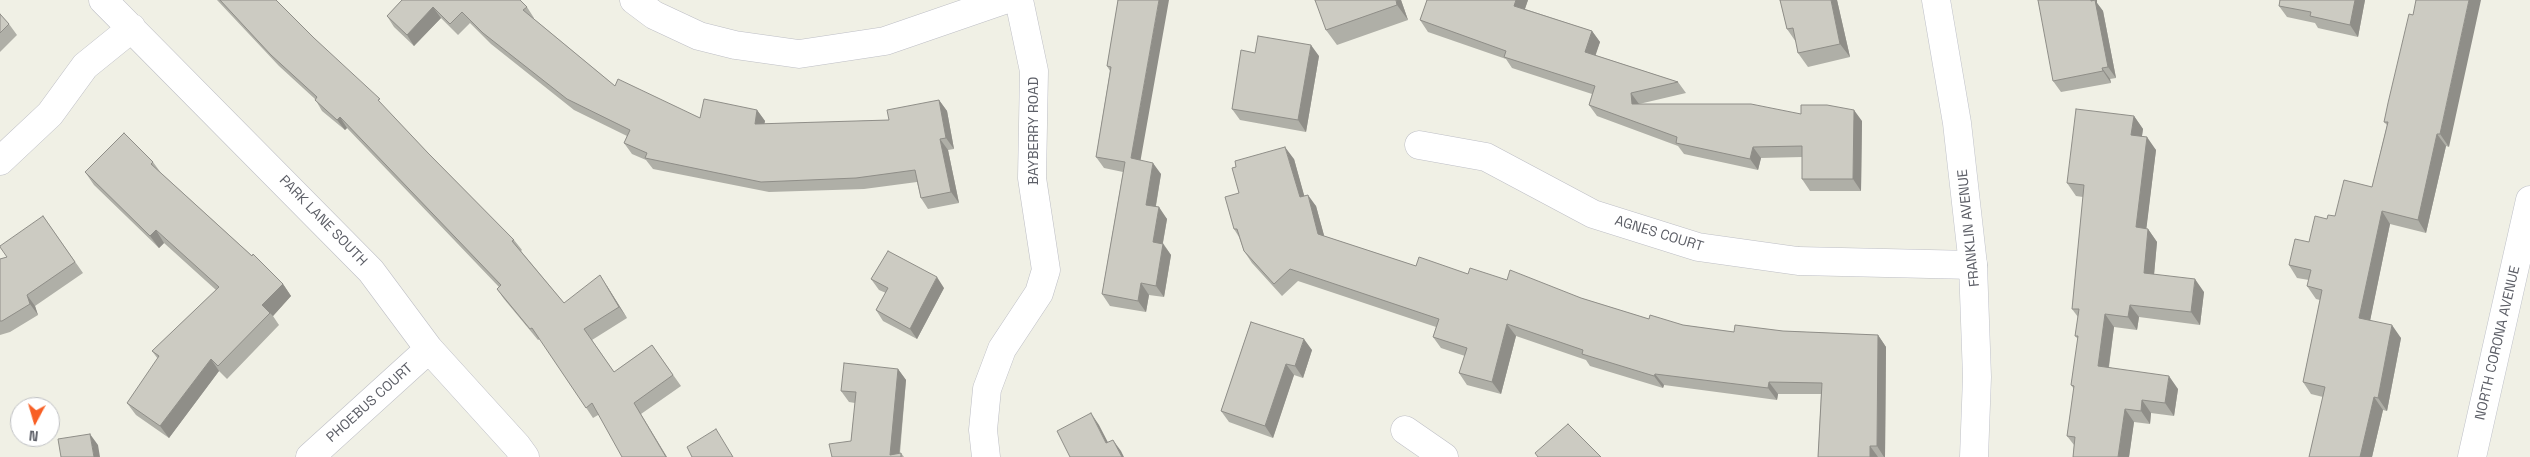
<!DOCTYPE html>
<html>
<head>
<meta charset="utf-8">
<style>
  body { margin:0 }
  #map { position:relative; width:2530px; height:457px; overflow:hidden; background:#f0f0e5; font-family:"Space Grotesk",sans-serif }
  canvas { display:block }
  .north { position:absolute; left:10px; top:397px; width:50px; height:50px; box-sizing:border-box; background:#fff; border:1px solid #bebfc2; border-radius:50%; rotate:186deg; font-size:14px; font-weight:700; line-height:20px; text-align:center; color:#5d5f67 }
  .north::after { content:''; display:block; margin:auto; width:18px; height:22px; background:#f85f24; clip-path:polygon(50% 0,100% 100%,50% 72%,0 100%) }
</style>
</head>
<body>
<div id="map">
<canvas width="2530" height="457"></canvas>
<div class="north">N</div>
</div>
<script>
const c = document.querySelector('canvas').getContext('2d');
c.lineJoin = 'round';
const shape = rows => new Path2D(rows.map(r => 'M' + r).join(''));
function stroke(path, color, width, dash) { c.strokeStyle = color; c.lineWidth = width; c.lineCap = dash ? 'butt' : 'round'; c.setLineDash(dash || []); c.stroke(path); }
function fillPath(path, color) { c.fillStyle = color; c.fill(path, 'evenodd'); }
function drawText(font, color, halo, rows, align = 'center') {
  c.font = font + ' "Space Grotesk",sans-serif'; c.lineWidth = 4; c.setLineDash([]); c.textBaseline = 'middle'; c.strokeStyle = halo; c.fillStyle = color; for (const [text, x, y, turn = 0] of rows) {
    c.save(); c.translate(x, y); c.rotate((+turn || 0) * Math.PI / 180); c.textAlign = isNaN(turn) ? turn : align; if (halo) c.strokeText(text, 0, 0); c.fillText(text, 0, 0); c.restore();
  }
}
const street = shape([
  [103,0,371,271,429,349,517,446,525,457],
  [634,0,654,15,699,36,735,45,799,54,885,41,1004,0],
  [1419,145,1486,157,1593,214,1698,247,1798,261,1973,265],
  [0,161,50,114,85,66,132,28],
  [1405,430,1444,457],
  [310,457,429,349],
  [986,457,983,430,987,389,1002,349,1039,293,1046,270,1032,178,1034,71,1019,0]
]);
const secondary = shape([
  [1936,0,1957,123,1973,265,1977,377,1974,457],
  [2472,457,2530,200]
]);
stroke(street, '#bdbec5', 29);
stroke(secondary, '#bfc1c9', 29);
stroke(street, '#fff', 28);
stroke(secondary, '#fff', 28);
fillPath(shape([
  [217,0,276,0,314,38,387,110,428,153,514,240,522,250,521,251,564,303,607,286,627,318,592,340,614,372,652,345,681,386,641,414,598,415,593,418,540,339,538,340,504,299,497,289,499,287,347,128,345,130,322,111,315,99,279,66],
  [402,0,527,7,534,18,534,19,615,86,700,118,757,110,765,121,764,124,889,120,939,100,947,111,954,149,948,150,959,203,928,209,921,198,917,182,864,189,769,192,653,169,646,160,632,154,624,143,627,136,574,110,491,44,470,23,458,35,441,18,414,46,394,27,387,16],
  [1118,0,1140,160,1161,174,1156,206,1167,219,1163,243,1171,255,1164,297,1149,295,1146,312,1110,306,1102,294,1123,172,1104,168,1096,157,1110,71,1107,66],
  [1401,0,1408,20,1337,45,1326,30],
  [1427,0,1528,0,1525,9,1592,31,1600,42,1595,55,1678,82,1686,93,1639,104,1801,114,1862,121,1861,191,1810,191,1802,179,1802,157,1761,158,1758,170,1684,154,1678,146,1597,116,1589,105,1592,94,1512,68,1506,59,1428,32,1420,20],
  [1780,0,1837,0,1850,57,1808,67,1798,53,1796,42,1787,29],
  [2365,0,2358,37,2318,28,2315,23,2287,17,2279,6],
  [2097,3,2103,11,2116,78,2110,79,2111,83,2061,92,2053,81],
  [0,14,9,24,17,35,0,52],
  [2413,15,2449,147,2446,146,2426,233,2390,224,2370,320,2401,338,2387,411,2383,410,2372,457,2309,457,2323,397,2311,394,2303,382,2320,300,2316,299,2307,286,2309,280,2297,278,2289,265,2309,242,2327,219,2335,216,2372,187,2387,125,2384,122],
  [1255,53,1319,56,1306,132,1240,120,1232,109],
  [2134,116,2143,129,2142,136,2156,150,2146,229,2148,229,2157,242,2154,274,2204,292,2200,325,2139,317,2137,330,2114,327,2109,367,2178,389,2174,416,2151,413,2150,424,2134,422,2129,457,2073,457,2074,445,2067,436,2074,389,2071,385,2078,339,2075,336,2078,317,2072,309,2083,197,2076,196,2067,183],
  [1294,159,1304,196,1316,206,1324,236,1416,266,1507,280,1581,298,1649,319,1683,325,1734,332,1783,331,1878,335,1886,347,1885,457,1818,457,1821,394,1778,394,1777,400,1664,385,1663,388,1590,366,1586,360,1516,336,1501,394,1467,385,1459,373,1465,356,1441,348,1433,337,1436,327,1298,281,1282,296,1252,263,1244,251,1239,237,1234,229,1239,193],
  [153,162,161,173,283,284,291,296,273,316,279,325,227,379,219,371,169,438,136,415,127,403,158,359,152,351,216,290,164,243,159,248,94,185,85,172],
  [43,216,83,273,35,306,38,315,10,332,0,335,0,259,7,257],
  [871,279,944,288,917,339,883,321,876,310,886,293,879,290],
  [1251,322,1312,350,1303,378,1294,375,1273,438,1229,422,1221,411],
  [898,369,906,380,900,453,901,453,904,457,832,457,851,441,855,403,849,402,841,391]
]), '#afafa7');
fillPath(shape([
  [1159,0,1169,0,1139,169,1131,158],
  [1396,0,1401,0,1408,20,1397,5],
  [1516,0,1528,0,1522,17,1514,6],
  [1831,0,1837,0,1850,57,1840,44],
  [2091,0,2097,0,2097,3,2103,11,2116,78,2108,67],
  [2355,0,2365,0,2358,37,2350,25],
  [2469,0,2481,0,2449,147,2440,134],
  [433,7,441,18,414,46,407,35],
  [1592,31,1600,42,1593,63,1585,52],
  [1311,45,1319,56,1306,132,1298,120],
  [2102,68,2110,79,2111,83,2103,71],
  [1631,93,1639,104,1640,115,1632,104],
  [939,100,947,111,954,149,946,138],
  [757,110,765,121,762,135,755,124],
  [1854,110,1862,121,1861,191,1853,179],
  [2134,116,2143,129,2140,148,2131,135],
  [340,117,347,128,345,130,337,120],
  [2437,134,2446,146,2426,233,2418,220],
  [2147,137,2156,150,2145,240,2136,227],
  [940,139,948,150,959,203,951,192],
  [1285,147,1294,159,1308,209,1300,197],
  [1753,147,1761,158,1758,170,1750,159],
  [1153,163,1161,174,1154,216,1146,205],
  [1308,195,1316,206,1327,246,1318,234],
  [1159,207,1167,219,1161,253,1153,242],
  [2382,211,2390,224,2368,331,2359,318],
  [2148,229,2157,242,2153,286,2144,273],
  [156,230,164,243,159,248,150,236],
  [1163,244,1171,255,1164,297,1156,286],
  [600,275,607,286,627,318,619,307],
  [937,277,944,288,917,339,910,329],
  [2195,279,2204,292,2200,325,2191,312],
  [1141,283,1149,295,1146,312,1138,301],
  [283,284,291,296,273,316,262,305],
  [27,295,35,306,38,315,30,304],
  [2130,305,2139,317,2137,330,2128,317],
  [2105,314,2114,327,2107,379,2098,366],
  [1507,324,1516,336,1501,394,1492,382],
  [2392,325,2401,338,2387,411,2378,398],
  [1878,335,1886,347,1885,457,1884,457,1877,446],
  [1304,339,1312,350,1303,378,1295,366],
  [211,359,219,371,169,438,160,426],
  [1286,364,1294,375,1273,438,1265,426],
  [898,369,906,380,899,457,890,455],
  [1655,374,1664,385,1663,388,1654,376],
  [2169,376,2178,389,2174,416,2165,403],
  [1769,382,1778,394,1777,400,1768,388],
  [2374,397,2383,410,2372,457,2360,457],
  [2142,400,2151,413,2150,424,2141,411],
  [634,403,641,414,667,457,666,457],
  [2125,409,2134,422,2129,457,2118,457],
  [1091,413,1099,425,1114,454,1106,443],
  [90,434,98,445,100,457,94,457],
  [1113,440,1121,451,1124,457,1122,457],
  [1870,446,1878,457,1870,457]
]), '#8f8e88');
const building = shape([
  [220,0,276,0,314,38,380,99,378,100,428,153,514,240,512,241,564,303,600,275,619,307,584,329,614,372,652,345,673,375,634,403,666,457,622,457,592,403,586,408,532,328,530,329,497,289,501,285,340,117,337,120,315,100,317,97,271,55,220,0],
  [402,0,520,0,527,7,523,10,615,86,618,79,700,118,704,99,757,110,755,124,889,120,887,110,939,100,946,138,940,139,951,192,921,198,915,170,856,178,761,182,645,158,647,153,624,143,630,130,567,99,483,33,462,12,450,24,433,7,407,35,387,16,402,0],
  [1118,0,1159,0,1131,158,1153,163,1146,205,1159,207,1153,242,1163,244,1156,286,1141,283,1138,301,1102,294,1125,162,1096,157,1111,67,1107,66,1118,0],
  [1315,0,1396,0,1397,5,1326,30,1315,0],
  [1427,0,1516,0,1514,6,1592,31,1585,52,1678,82,1631,93,1632,104,1751,104,1801,114,1801,105,1827,105,1854,110,1853,179,1802,179,1802,146,1753,147,1750,159,1676,143,1677,137,1589,105,1595,86,1504,57,1506,51,1420,20,1427,0],
  [1780,0,1831,0,1840,44,1798,53,1793,28,1787,29,1780,0],
  [2038,0,2091,0,2091,1,2095,0,2108,67,2102,68,2103,71,2053,81,2038,0],
  [2280,0,2355,0,2350,25,2310,16,2311,12,2279,6,2280,0],
  [2416,0,2469,0,2440,134,2437,134,2418,220,2382,211,2359,318,2392,325,2378,398,2374,397,2360,457,2309,457,2325,387,2303,382,2322,290,2307,286,2311,270,2289,265,2295,239,2309,242,2315,216,2327,219,2328,215,2335,216,2344,180,2372,187,2388,122,2384,122,2388,103,2409,14,2413,15,2416,0],
  [0,14,9,24,0,33,0,14],
  [1258,36,1311,45,1298,120,1232,109,1241,50,1255,53,1258,36],
  [2076,109,2134,116,2131,135,2147,137,2136,227,2148,229,2144,273,2195,279,2191,312,2130,305,2128,317,2105,314,2098,366,2169,376,2165,403,2142,400,2141,411,2125,409,2118,457,2073,457,2075,437,2067,436,2074,386,2071,385,2078,336,2075,336,2079,309,2072,309,2084,185,2067,183,2076,109],
  [124,133,153,162,151,164,252,256,253,254,283,284,262,305,270,313,218,366,211,359,160,426,127,403,159,356,152,351,219,287,156,230,150,236,85,172,124,133],
  [1285,147,1300,197,1308,195,1318,234,1416,266,1419,257,1468,274,1470,268,1507,280,1510,270,1581,298,1649,319,1650,315,1683,325,1734,332,1735,325,1783,331,1878,335,1877,446,1870,446,1870,457,1818,457,1822,383,1769,382,1768,388,1655,374,1654,376,1582,354,1583,350,1507,324,1492,382,1459,373,1467,348,1433,337,1439,319,1290,269,1274,284,1244,251,1237,229,1234,229,1225,197,1239,193,1232,168,1236,167,1235,161,1285,147],
  [43,216,75,262,27,295,30,304,2,321,0,321,0,259,7,257,0,247,0,246,43,216],
  [888,251,937,277,910,329,876,310,888,288,871,279,888,251],
  [1251,322,1304,339,1295,366,1286,364,1265,426,1221,411,1251,322],
  [844,363,898,369,890,455,901,453,901,457,832,457,829,444,851,441,856,392,841,391,844,363],
  [1091,413,1106,443,1113,440,1122,457,1070,457,1057,431,1091,413],
  [1568,424,1601,457,1538,457,1535,453,1568,424],
  [716,429,733,457,692,457,687,447,716,429],
  [90,434,94,457,61,457,58,439,90,434]
]);
fillPath(building, '#cccbc2');
stroke(building, '#8f8e88', 1);
drawText('14px', '#5d5f67', '#fff', [
  ["BAYBERRY ROAD",1034,131,-90],
  ["PARK LANE SOUTH",323,221,46],
  ["FRANKLIN AVENUE",1969,228,-96],
  ["AGNES COURT",1659,234,17],
  ["NORTH CORONA AVENUE",2498,343,-77],
  ["PHOEBUS COURT",370,403,-42]
]);
</script>
</body>
</html>
